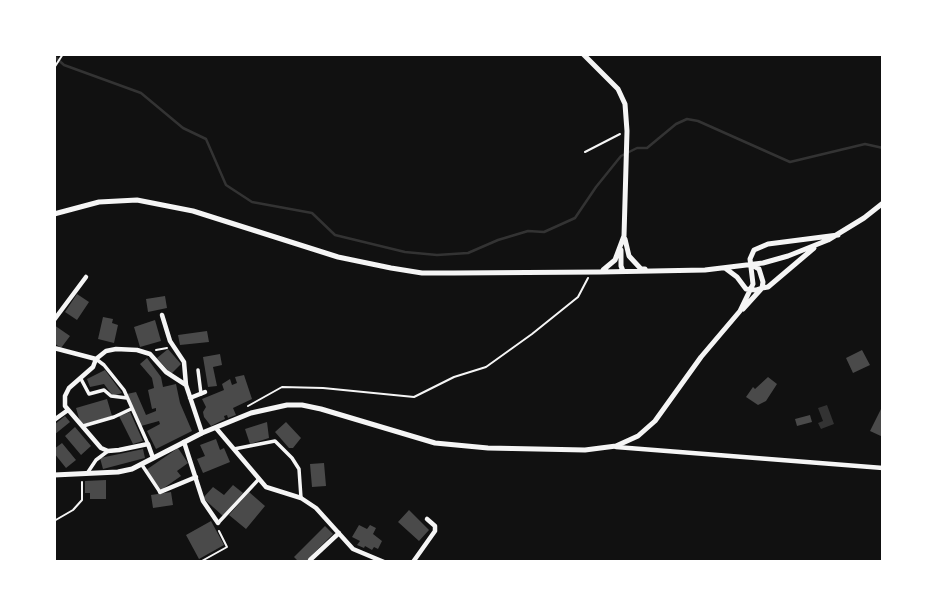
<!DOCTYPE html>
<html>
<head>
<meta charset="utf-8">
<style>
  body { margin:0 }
  #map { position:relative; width:937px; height:616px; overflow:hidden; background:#111; font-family:"Fira Sans",sans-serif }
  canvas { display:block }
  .frame { position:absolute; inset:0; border:56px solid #fff; pointer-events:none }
</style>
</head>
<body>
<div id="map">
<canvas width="937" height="616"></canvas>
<div class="frame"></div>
</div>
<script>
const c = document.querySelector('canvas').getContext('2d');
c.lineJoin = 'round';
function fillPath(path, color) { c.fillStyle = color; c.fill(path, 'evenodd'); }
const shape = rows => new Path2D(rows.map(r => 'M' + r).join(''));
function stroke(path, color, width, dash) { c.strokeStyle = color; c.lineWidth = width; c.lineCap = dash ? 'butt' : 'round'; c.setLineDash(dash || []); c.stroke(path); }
fillPath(shape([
  [827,405,834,424,821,429,818,423,823,421,818,408]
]), '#333');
stroke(shape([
  [54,56,64,65,141,93,183,128,206,139,226,185,252,202,312,213,335,235,405,252,437,255,468,253,498,240,528,231,544,232,575,218,596,187,621,156,637,148,647,148,676,124,687,119,698,121,790,162,865,144,883,148]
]), '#333', 2.5);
fillPath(shape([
  [77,294,89,302,77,320,65,312],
  [165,296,167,308,148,312,146,299],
  [103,317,113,319,112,323,118,325,114,343,98,339],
  [155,320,161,341,140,347,134,327],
  [54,325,70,336,61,348,54,343],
  [207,331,209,342,180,345,178,335],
  [168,349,181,364,171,374,157,358],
  [862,350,870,365,853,373,846,358],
  [220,354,222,365,213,367,217,386,208,387,203,357],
  [147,358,161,377,163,387,176,384,180,403,192,431,156,449,147,431,160,424,159,421,141,426,127,394,136,392,146,415,156,411,156,408,152,409,148,390,154,388,152,378,140,364],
  [105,370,122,393,113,396,104,384,90,387,87,379],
  [244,375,252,399,233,408,236,415,228,418,227,415,224,416,225,419,211,426,204,417,203,412,206,407,202,399,224,390,222,384,230,379,232,385,237,383,235,377],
  [768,377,777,384,766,401,758,405,746,397,753,387,755,389],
  [107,399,112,416,81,425,76,408],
  [881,409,883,410,883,437,870,431],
  [130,412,143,441,133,444,119,416],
  [810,415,812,422,797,426,795,419],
  [65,416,70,422,54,435,54,425],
  [267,422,269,438,250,444,245,429],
  [286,422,301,438,293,448,289,448,275,432],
  [75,427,91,446,81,455,65,436],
  [216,439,220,450,224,448,230,462,203,473,197,459,205,456,200,445],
  [62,443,76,460,66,468,54,453,54,449],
  [178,448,188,463,177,471,181,476,161,490,146,470],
  [143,449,145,458,103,469,100,458],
  [324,463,326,486,312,487,310,464],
  [106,480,106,499,90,499,90,493,85,493,85,481],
  [233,485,243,493,223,516,203,498,213,487,224,495],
  [171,492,173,505,153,508,151,495],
  [249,492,265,506,246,529,229,515],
  [409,510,429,530,419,541,398,522],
  [211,521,224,545,199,559,186,535],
  [359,525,367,529,370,525,376,528,373,534,382,541,378,549,374,547,372,550,365,546,364,548,357,545,360,541,352,537],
  [325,526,333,534,305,562,299,562,294,557]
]), '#4a4a4a');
stroke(shape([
  [54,68,63,54],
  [585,152,620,134],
  [156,350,167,348],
  [248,406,282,387,323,388,414,397,454,377,486,367,532,334,578,297,588,278],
  [54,521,73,510,82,500,82,482],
  [152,562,175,562],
  [200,562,227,547,219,531]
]), '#f5f5f5', 2);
stroke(shape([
  [96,359,104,365,124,390,148,444],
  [198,370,201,394],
  [81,379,89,394,104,390,111,396,127,398],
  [83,426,114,417,131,409],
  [234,449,275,441,292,458,299,469,301,498],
  [142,465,160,492],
  [88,472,96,460,108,451],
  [218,523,258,480]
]), '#f5f5f5', 3.5);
stroke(shape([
  [162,315,170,341,184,362,186,385,202,433],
  [54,320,86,277],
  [54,348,96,359,106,351,116,349,137,350,150,354,166,372,186,385],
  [96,359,93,367,69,388,65,396,65,406,101,448,108,451,119,450,148,444,153,458],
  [190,398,205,392],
  [54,420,68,410],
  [216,428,266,487,301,498,316,508,353,549,384,562],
  [184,442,203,501,218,523],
  [616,447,883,468],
  [160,492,196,477],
  [310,560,339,533],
  [413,562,435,531,435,526,427,519]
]), '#f5f5f5', 4.5);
stroke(shape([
  [583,54,618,89,625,104,627,131,624,236,615,260,603,270],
  [54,214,99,202,137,200,193,211,338,257,391,268,422,273,454,273,600,272,705,270,763,263,788,256,828,240,864,218,883,203],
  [625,239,629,256,641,269,645,269],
  [621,250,621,266,623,271],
  [725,268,737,277,746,289,756,290,762,288,763,282,759,269,754,266],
  [743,309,762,288,768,287,814,248],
  [54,475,118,472,132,469,202,433,251,413,287,405,302,405,321,409,435,443,488,448,585,450,616,446,638,436,655,421,701,357,740,311,753,284,750,259,754,250,768,244,838,235]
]), '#f5f5f5', 5);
</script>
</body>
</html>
